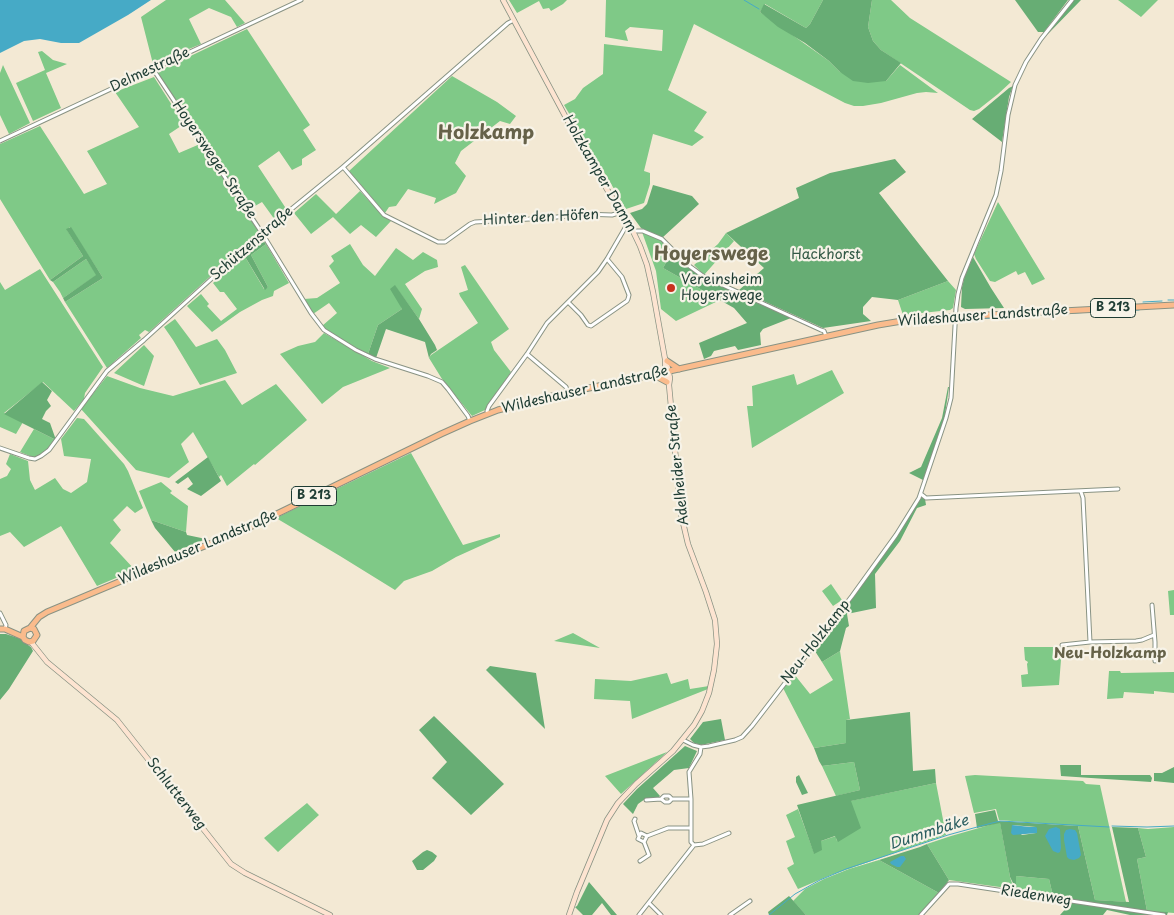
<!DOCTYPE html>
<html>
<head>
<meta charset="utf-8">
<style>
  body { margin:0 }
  canvas { display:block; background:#f3e9d4 }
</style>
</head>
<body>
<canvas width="1174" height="915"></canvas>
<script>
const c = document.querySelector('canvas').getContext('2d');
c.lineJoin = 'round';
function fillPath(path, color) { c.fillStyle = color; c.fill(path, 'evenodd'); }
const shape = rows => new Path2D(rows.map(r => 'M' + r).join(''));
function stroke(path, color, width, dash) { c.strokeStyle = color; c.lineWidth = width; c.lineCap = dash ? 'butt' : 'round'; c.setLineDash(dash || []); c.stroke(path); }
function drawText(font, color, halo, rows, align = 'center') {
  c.font = font + ' "Playpen Sans",sans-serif'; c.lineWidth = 4.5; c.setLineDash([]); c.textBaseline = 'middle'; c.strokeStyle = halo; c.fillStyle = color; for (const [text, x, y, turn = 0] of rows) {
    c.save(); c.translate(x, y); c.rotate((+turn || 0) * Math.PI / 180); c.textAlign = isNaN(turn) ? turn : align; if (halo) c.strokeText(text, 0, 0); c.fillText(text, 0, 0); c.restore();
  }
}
fillPath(shape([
  [166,0,225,0,245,23,237,27,231,17,209,8,189,19,201,44,153,64,141,17],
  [509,0,567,0,563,4,551,11,549,8,543,9,539,1,517,13],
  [606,0,823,0,810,24,806,28,765,4,760,12,829,61,840,72,886,81,900,65,938,93,926,92,917,93,881,103,863,106,854,106,845,103,694,24,668,90,707,112,694,131,704,137,692,146,653,134,644,171,650,173,650,184,644,203,626,209,564,105,575,99,583,88,603,74,604,44,662,51,663,30,630,27,625,31,628,41,605,37],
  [872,0,891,0,910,18,1011,82,998,94,979,109,974,111,970,110,881,50,873,41,868,27],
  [1118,0,1158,0,1141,17],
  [247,29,310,125,303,130,316,150,302,159,302,165,292,170,279,151,258,166,287,210,275,220,262,202,248,210,157,72],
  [42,51,53,60,67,64,46,73,61,108,33,121,16,83,45,70,38,52],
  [3,65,30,123,9,134,0,115,0,73],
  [452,76,497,102,516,116,510,124,500,121,461,151,455,163,466,176,456,193,434,204,436,198,408,189,396,206,389,207,385,213,349,171],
  [154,77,184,124,169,134,179,153,200,144,259,232,149,332,145,330,139,335,141,338,107,368,65,302,103,278,70,227,67,230,83,256,50,280,0,199,0,144,40,126,84,194,107,184,87,151,139,127,115,92],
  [360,191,383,216,391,221,376,237,361,225,350,234,333,217,311,234,294,213,316,194,336,214],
  [998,202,1045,279,1032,285,1025,272,1018,275,1016,271,995,282,990,281,976,259,974,254],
  [642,232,661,240,672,252,663,268,720,300,676,321,661,309,656,271],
  [726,233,734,241,704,275,694,265,718,244],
  [266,244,289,283,274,291,273,296,262,300,240,312,212,332,187,306,201,294,209,304,207,306,221,321,237,309,224,292,220,292,213,283,244,255,264,289,268,287,251,255],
  [350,244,363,265,375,276,396,248,413,260,423,252,437,260,438,267,425,271,405,284,422,309,419,319,395,286,402,309,378,325,368,354,339,339,322,326,337,313,329,303,313,314,304,299,317,298,340,283,329,266,334,261,331,256],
  [86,259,97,275,63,298,60,292,53,282],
  [465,265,509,329,491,342,494,350,511,372,485,410,472,416,442,379,429,358,431,355,478,323,460,296,459,293,468,290,461,267],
  [40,269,103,367,85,393,84,399,74,411,43,382,4,413,23,422,16,434,0,427,0,282,5,290],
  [948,281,956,290,953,308,950,310,903,315,898,300],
  [175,319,196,347,217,339,225,350,237,373,200,385,173,340,164,327],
  [324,333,372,361,390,368,343,387,322,404,280,354,298,346,315,342],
  [144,345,154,356,144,386,114,373],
  [832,370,844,393,752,448,747,406,753,406,752,386,794,374,797,385],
  [107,376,140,388,173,396,225,380,242,405,276,384,307,420,255,465,254,464,227,486,221,475,219,477,193,432,181,444,189,462,169,478,136,470,81,409],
  [77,418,84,419,124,464,128,471,143,508,135,513,127,506,113,520,121,530,110,543,135,570,97,586,61,526,24,547,10,532,0,536,0,479,7,476,11,469,6,464,10,454,28,461,30,480,35,490,55,478,63,489,71,493,87,482,91,459,64,456,61,439],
  [34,429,56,440,48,449,35,458,20,452],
  [411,453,463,545,500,534,500,537,456,557,432,571,404,581,395,590,340,556,276,518],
  [161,482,172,491,170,493,188,506,186,532,151,520,139,491],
  [831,584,842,600,833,606,822,591],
  [1174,590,1174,615,1170,615,1168,591],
  [573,633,600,648,554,641],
  [1024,647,1062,647,1059,685,1022,687,1021,675,1028,674,1027,664,1028,662,1025,660],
  [840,651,850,719,846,720,846,743,814,748,783,688,794,674,810,694,833,680,822,662],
  [1109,671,1120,671,1121,673,1174,672,1174,693,1154,691,1154,694,1124,692,1123,698,1107,699],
  [667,673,671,684,688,679,690,689,709,686,708,689,632,719,630,701,594,699,595,679,631,681],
  [667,752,621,794,605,776],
  [854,762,860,790,836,796,822,766],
  [975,775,1083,781,1086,784,1100,785,1126,902,1095,900,1078,826,999,820,996,809,974,813,965,776],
  [936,783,946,835,831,875,798,889,787,868,794,864,786,841,795,837,786,815,798,809,814,853,821,841,836,836,837,841,850,801],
  [307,803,319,815,278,852,264,838],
  [1000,822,1010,877,1014,889,949,880,927,844,951,836],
  [1174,827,1174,913,1147,911,1137,859,1146,857,1138,828,1148,829],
  [879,860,939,893,919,915,806,915,793,901,805,889,824,879,849,869],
  [1016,876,1049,879,1053,896,1016,889]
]), '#7fc987');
fillPath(shape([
  [823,0,872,0,868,27,873,41,881,50,901,63,886,81,868,83,853,81,840,72,829,61,805,43,778,27,760,12,764,4,806,28,810,24],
  [1015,0,1068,0,1044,32,1038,32],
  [1074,0,1081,0,1047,35],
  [1013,86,1009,97,1002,142,972,119,1009,88],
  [895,159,906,172,879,193,948,281,898,300,872,297,863,307,863,314,871,321,823,328,739,290,764,268,726,233,799,198,796,188,830,173],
  [653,185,692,196,699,204,662,238,641,228,630,213,642,209,647,204],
  [71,227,103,278,65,302,63,298,96,275,86,259,53,282,50,280,83,256,66,229],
  [261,238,266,244,251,255,268,287,265,290,244,255],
  [672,252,688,267,703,278,791,318,763,329,760,333,761,345,738,350,735,346,714,351,711,356,704,359,699,343,747,323,734,308,663,268],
  [973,257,991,288,1004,308,965,309,961,307,962,287,965,275],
  [395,285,419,319,435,345,437,350,431,354,429,358,425,342,386,329,376,358,368,354,378,325,402,309,390,289],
  [42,382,52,391,47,400,51,406,46,411,42,419,50,423,56,440,4,414],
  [948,387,949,387,944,421,923,480,909,473,921,467,942,418],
  [208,457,221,481,201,496,187,489,193,484,188,477,178,484,175,482],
  [921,497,925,499,926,505,917,508,900,541,875,574,876,608,847,614,849,626,846,628,840,651,822,662,813,648,896,536],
  [151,520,186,532,187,535,206,539,175,552,155,528],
  [0,634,6,634,21,639,23,642,31,647,33,651,9,689,0,700],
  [490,666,536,673,545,729,486,670],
  [910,712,913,771,935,769,936,783,851,801,861,828,838,842,835,836,821,841,822,850,814,854,797,805,860,790,854,762,822,766,819,761,814,748,846,743,846,720],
  [434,716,504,784,471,815,432,778,447,762,419,730],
  [721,719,725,740,701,745,694,743,690,739,703,722],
  [685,746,697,751,689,768,674,770,653,788,660,796,658,798,645,799,638,804,633,814,623,804,637,789],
  [1060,765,1081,765,1081,775,1150,775,1152,778,1151,782,1061,776],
  [1174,767,1174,783,1154,781,1154,773,1162,773],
  [799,775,808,793,802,795,796,782,796,777],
  [995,810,998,821,1078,826,1095,900,1129,902,1112,827,1138,828,1146,857,1137,859,1147,911,1168,912,1167,915,1130,915,1107,910,1103,915,1060,915,1069,905,1070,899,1053,896,1049,879,1016,876,1016,889,1010,877,1000,823,977,828,975,814],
  [1012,825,1036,827,1036,833,1022,835],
  [927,844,949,880,939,893,879,860,920,847],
  [427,850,432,852,437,856,434,861,423,870,417,870,412,861,423,852],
  [589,882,617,915,611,915,602,903,592,915,583,915,575,907,577,906],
  [789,896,806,915,769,915,768,912]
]), '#67ad74');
fillPath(shape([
  [0,0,151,0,128,15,79,43,61,43,40,39,24,41,0,53],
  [1012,825,1030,827,1036,827,1037,828,1037,833,1013,835,1011,833],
  [1056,827,1060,829,1061,848,1060,852,1058,853,1053,851,1045,836,1049,829],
  [1070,829,1075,830,1077,833,1081,855,1079,858,1074,860,1069,859,1067,857,1064,840,1064,834,1066,830],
  [901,856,904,856,906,859,900,867,897,867,891,864,890,862]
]), '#46aac6');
stroke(shape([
  [744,0,759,9],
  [1168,300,1174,300],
  [1143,302,1162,301],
  [1124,311,1139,310],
  [1071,313,1118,311],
  [1034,315,1068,314],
  [1012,316,1031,316],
  [959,320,1009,317],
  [1112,826,1147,827,1174,826],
  [769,915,795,894,820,880,846,869,948,835,988,824,1000,821,1109,827]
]), '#46aac6', 1);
const street = shape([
  [153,69,262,233,311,313,324,330,356,350,375,359,428,376,442,382,448,389,468,416,470,421],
  [0,141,301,0],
  [343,167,384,215,438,242,445,242,470,224,475,222,548,218,583,214,612,215,622,212],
  [633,231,643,231,662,239,688,265,703,276,821,330,824,331,826,336],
  [568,302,581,315,588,325,591,326,627,301,628,299,629,295,622,277,607,259],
  [527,354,566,387,568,392],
  [488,414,487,411,489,406,527,354,547,323,598,272,607,259,625,228,630,225],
  [0,448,29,458,35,459,41,456,49,450,107,371,144,340,262,233,343,167,508,23,514,20],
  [1081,492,1083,498,1090,642],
  [921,494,926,498,1118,489],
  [1152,605,1155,642,1155,661],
  [0,613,6,625,5,629],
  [1062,645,1090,642,1136,641,1142,640,1154,635],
  [683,740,693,745,701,747,709,746,735,740,742,737,752,726,852,596,896,535,919,498,946,418,951,398,956,308,958,294,962,278,996,195,1001,171,1008,115,1012,98,1015,85,1026,62,1041,39,1072,0],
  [661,799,665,802,669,802,672,799,691,799],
  [646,800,661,799,664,796,669,796,672,799],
  [635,819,634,821,639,836],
  [647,836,641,833,638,839,644,842,647,836,668,828,691,828],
  [694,845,691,842,691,799,689,772,700,754,701,747],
  [640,861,649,855,644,842],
  [649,903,661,915],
  [639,915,694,845,703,844,729,833],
  [730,915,750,901],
  [921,915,949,884,958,884,1164,915]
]);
const secondary = shape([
  [503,0,579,142,608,191,630,225,640,246,647,265,653,292,665,359,665,372,669,384],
  [31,642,47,662,117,720,231,864,245,873,330,915],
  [569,915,577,892,607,820,618,803,636,784,673,751,694,725,702,711,709,693,714,670,717,644,715,620,706,592,688,544,681,514,669,385,670,378,666,360]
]);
const primary = shape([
  [667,361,679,369],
  [654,375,667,382],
  [0,629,5,629,23,637,25,640,29,642,33,641,37,635,34,629,30,628],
  [23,637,24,631,30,628,39,617,47,612,250,527,441,434,470,421,498,410,556,395,665,372,878,325,914,319,1174,305]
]);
stroke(street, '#899384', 5);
stroke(secondary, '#899384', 6);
stroke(primary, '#899384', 7);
stroke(street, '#fff', 3);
stroke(secondary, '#fde4d1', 4.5);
stroke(primary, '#fabb8c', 5);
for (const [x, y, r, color] of [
  [671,288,5,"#c8321e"]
]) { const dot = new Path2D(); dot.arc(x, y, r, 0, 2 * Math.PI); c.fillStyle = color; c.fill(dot); stroke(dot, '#f7f3e8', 2); }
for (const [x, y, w] of [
  [1113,308,45],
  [314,496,45]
]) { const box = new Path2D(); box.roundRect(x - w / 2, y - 9.5, w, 19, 4); c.fillStyle = '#f7f3e8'; c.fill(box); stroke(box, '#1f3d34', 1); }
drawText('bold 12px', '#1f3d34', null, [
  ["B 213",1113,308],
  ["B 213",314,496]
]);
drawText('14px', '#1f3d34', '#f7f3e8', [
  ["Delmestraße",150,70,-25],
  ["Hoyersweger Straße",214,160,56],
  ["Holzkamper Damm",599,174,60],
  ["Hinter den Höfen",541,218,-3],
  ["Schützenstraße",252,244,-41],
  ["Wildeshauser Landstraße",983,316,-4],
  ["Wildeshauser Landstraße",585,390,-13],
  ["Adelheider Straße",678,465,-96],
  ["Wildeshauser Landstraße",198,548,-23],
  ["Neu-Holzkamp",816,642,-52],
  ["Schlutterweg",176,794,52],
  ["Riedenweg",1036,896,9]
]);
drawText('14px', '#325945', '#f7f3e8', [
  ["Hackhorst",826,255]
]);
drawText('14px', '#1f3d34', '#f7f3e8', [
  ["Vereinsheim",681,280],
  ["Hoyerswege",681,296]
], 'left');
drawText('bold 15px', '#666249', '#f7f3e8', [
  ["Neu-Holzkamp",1110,654]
]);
drawText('italic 15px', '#2b5e60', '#f7f3e8', [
  ["Dummbäke",929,833,-18]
]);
drawText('bold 19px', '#666249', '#f7f3e8', [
  ["Holzkamp",486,134],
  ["Hoyerswege",711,255]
]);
</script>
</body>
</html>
